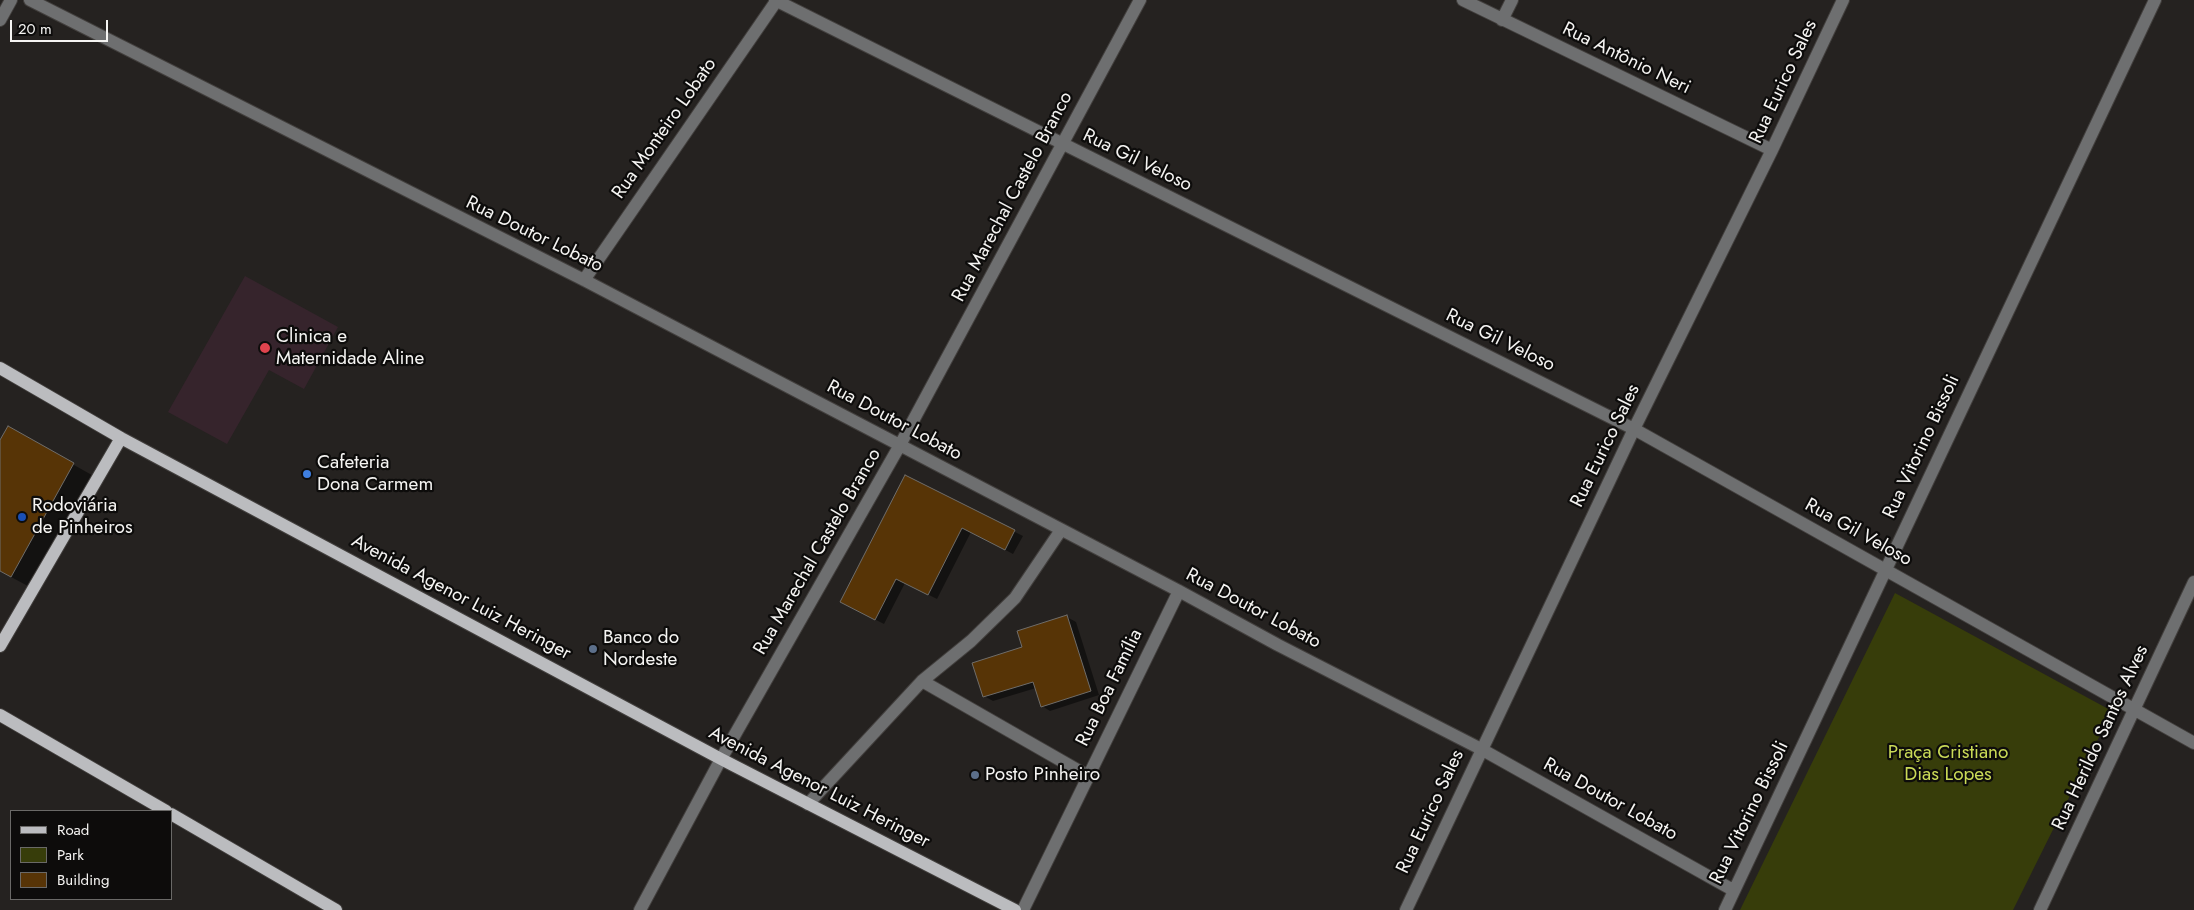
<!DOCTYPE html>
<html>
<head>
<meta charset="utf-8">
<style>
  body { margin:0 }
  #map { position:relative; width:2194px; height:910px; overflow:hidden; background:#252220; font-family:Jost,sans-serif }
  canvas { display:block }
  .legend { position:absolute; left:10px; top:810px; width:162px; height:90px; box-sizing:border-box; background:#0d0c0b; border:1px solid #6a6967; margin:0; padding:6px 9px; list-style:none; font-size:15px; color:#f5f4f2 }
  .legend li { display:flex; align-items:center; gap:10px; height:25px }
  .legend b { width:25px; border:1px solid #6a6967 }
  .scale { position:absolute; left:10px; top:20px; width:98px; height:22px; box-sizing:border-box; border:2px solid #f5f4f2; border-top:0; padding-left:6px; font-size:15px; line-height:18px; white-space:nowrap; color:#f5f4f2; -webkit-text-stroke:4px #0d0c0b; paint-order:stroke }
</style>
</head>
<body>
<div id="map">
<canvas width="2194" height="910"></canvas>
<ul class="legend">
<li><b style="height:6px;background:#bbbcbf"></b>Road</li>
<li><b style="height:14px;background:#373d0a"></b>Park</li>
<li><b style="height:14px;background:#573406"></b>Building</li>
</ul>
<div class="scale">20 m</div>
</div>
<script>
const c = document.querySelector('canvas').getContext('2d');
c.lineJoin = 'round';
function fillPath(path, color) { c.fillStyle = color; c.fill(path, 'evenodd'); }
const shape = rows => new Path2D(rows.map(r => 'M' + r).join(''));
function stroke(path, color, width, dash) { c.strokeStyle = color; c.lineWidth = width; c.lineCap = dash ? 'butt' : 'round'; c.setLineDash(dash || []); c.stroke(path); }
function drawText(font, color, halo, rows, align = 'center') {
  c.font = font + ' Jost,sans-serif'; c.lineWidth = 4.5; c.setLineDash([]); c.textBaseline = 'middle'; c.strokeStyle = halo; c.fillStyle = color; for (const [text, x, y, turn = 0] of rows) {
    c.save(); c.translate(x, y); c.rotate((+turn || 0) * Math.PI / 180); c.textAlign = isNaN(turn) ? turn : align; if (halo) c.strokeText(text, 0, 0); c.fillText(text, 0, 0); c.restore();
  }
}
fillPath(shape([
  [245,276,338,327,304,389,269,370,227,444,168,412]
]), '#36242c');
fillPath(shape([
  [1895,593,2112,711,2013,910,1740,910]
]), '#373d0a');
fillPath(shape([
  [8,428,99,479,37,591,0,571,0,443],
  [905,477,1023,536,1013,554,971,532,937,599,905,583,884,624,850,607],
  [1067,617,1076,622,1099,695,1050,711,1042,706,1036,688,993,701,984,696,1023,648]
]), '#0007');
const building = shape([
  [8,426,74,463,11,577,0,571,0,440,8,426],
  [905,475,1015,530,1005,550,962,528,928,595,896,579,875,620,840,602,905,475],
  [1067,615,1091,691,1041,707,1033,682,983,697,972,663,1022,647,1017,631,1067,615]
]);
fillPath(building, '#573406');
stroke(building, '#6f6d6a', 1);
const minor = shape([
  [30,0,584,280,1179,591,1278,645,1481,749,1733,890],
  [775,0,1634,429,2194,743],
  [1463,0,1772,150],
  [0,20,11,0],
  [1502,20,1512,0],
  [584,280,777,0],
  [922,681,1088,776],
  [808,804,922,681,971,641,1015,598,1061,530],
  [640,910,721,759,900,445,1140,0],
  [1023,910,1179,591],
  [1406,910,1634,429,1772,150,1843,0],
  [1725,910,2155,0],
  [2040,910,2194,582]
]);
const major = shape([
  [0,368,121,438,721,759,1015,910],
  [0,646,121,438],
  [0,715,166,811],
  [171,814,336,910]
]);
stroke(minor, '#423f3d', 14);
stroke(major, '#423f3d', 14);
stroke(minor, '#6e6f70', 12);
stroke(major, '#bbbcbf', 12);
for (const [x, y, r, color] of [
  [265,348,6,"#e0444e"],
  [307,474,5,"#3f7fe0"],
  [22,517,5,"#1a4fb4"],
  [593,649,5,"#5c6f8a"],
  [975,775,5,"#5c6f8a"]
]) { const dot = new Path2D(); dot.arc(x, y, r, 0, 2 * Math.PI); c.fillStyle = color; c.fill(dot); stroke(dot, '#0d0c0b', 2); }
drawText('19px', '#f5f4f2', '#0d0c0b', [
  ["Rua Antônio Neri",1626,59,26],
  ["Rua Eurico Sales",1784,82,-65],
  ["Rua Monteiro Lobato",665,129,-55],
  ["Rua Gil Veloso",1137,161,26],
  ["Rua Marechal Castelo Branco",1013,197,-62],
  ["Rua Doutor Lobato",534,235,26],
  ["Rua Gil Veloso",1500,341,26],
  ["Rua Doutor Lobato",894,421,28],
  ["Rua Eurico Sales",1606,446,-64],
  ["Rua Vitorino Bissoli",1922,447,-65],
  ["Rua Gil Veloso",1858,533,29],
  ["Rua Marechal Castelo Branco",818,552,-60],
  ["Avenida Agenor Luiz Heringer",461,598,28],
  ["Rua Doutor Lobato",1253,609,28],
  ["Rua Boa Família",1110,688,-64],
  ["Rua Herildo Santos Alves",2101,738,-65],
  ["Avenida Agenor Luiz Heringer",819,788,27],
  ["Rua Doutor Lobato",1610,800,29],
  ["Rua Eurico Sales",1431,812,-65],
  ["Rua Vitorino Bissoli",1750,813,-64]
]);
drawText('19px', '#f5f4f2', '#0d0c0b', [
  ["Clinica e",276,337],
  ["Maternidade Aline",276,359],
  ["Cafeteria",317,463],
  ["Dona Carmem",317,485],
  ["Rodoviária",32,506],
  ["de Pinheiros",32,528],
  ["Banco do",603,638],
  ["Nordeste",603,660],
  ["Posto Pinheiro",985,775]
], 'left');
drawText('19px', '#cada57', '#0d0c0b', [
  ["Praça Cristiano",1948,753],
  ["Dias Lopes",1948,775]
]);
</script>
</body>
</html>
